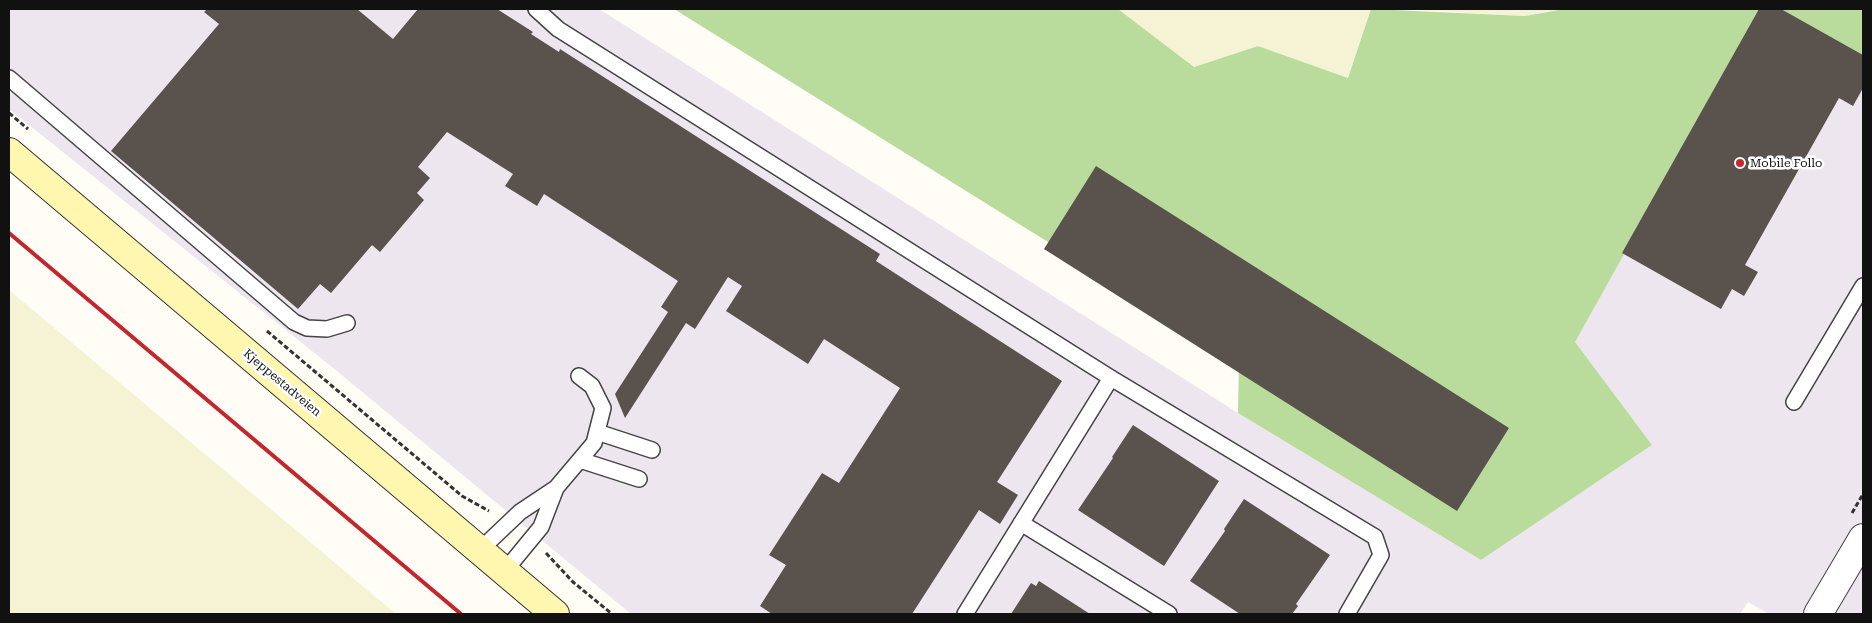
<!DOCTYPE html>
<html>
<head>
<meta charset="utf-8">
<style>
  body { margin:0 }
  #map { position:relative; width:1872px; height:623px; overflow:hidden; background:#fffdf5; font-family:"Roboto Serif",serif }
  canvas { display:block }
  .frame { position:absolute; inset:0; border:10px solid #111; pointer-events:none }
</style>
</head>
<body>
<div id="map">
<canvas width="1872" height="623"></canvas>
<div class="frame"></div>
</div>
<script>
const c = document.querySelector('canvas').getContext('2d');
c.lineJoin = 'round';
function fillPath(path, color) { c.fillStyle = color; c.fill(path, 'evenodd'); }
const shape = rows => new Path2D(rows.map(r => 'M' + r).join(''));
function stroke(path, color, width, dash) { c.strokeStyle = color; c.lineWidth = width; c.lineCap = dash ? 'butt' : 'round'; c.setLineDash(dash || []); c.stroke(path); }
function drawText(font, color, halo, rows, align = 'center') {
  c.font = font + ' "Roboto Serif",serif'; c.lineWidth = 5; c.setLineDash([]); c.textBaseline = 'middle'; c.strokeStyle = halo; c.fillStyle = color; for (const [text, x, y, turn = 0] of rows) {
    c.save(); c.translate(x, y); c.rotate((+turn || 0) * Math.PI / 180); c.textAlign = isNaN(turn) ? turn : align; if (halo) c.strokeText(text, 0, 0); c.fillText(text, 0, 0); c.restore();
  }
}
fillPath(shape([
  [9,9,599,9,1238,413,1481,560,1652,445,1574,343,1761,9,1779,9,1863,55,1863,614,1769,614,1748,602,1740,614,631,614,332,367,9,109]
]), '#eee6ef');
fillPath(shape([
  [1118,9,1371,9,1348,78,1258,46,1194,67],
  [1401,9,1565,9,1525,16],
  [9,290,396,614,9,614]
]), '#f6f3d4');
fillPath(shape([
  [674,9,1118,9,1194,67,1258,46,1348,78,1371,9,1525,16,1565,9,1761,9,1575,342,1652,445,1481,560,1238,413,1239,361],
  [1779,9,1863,9,1863,55]
]), '#b9dc9c');
fillPath(shape([
  [207,9,357,9,393,39,418,9,497,9,533,32,531,34,559,52,560,49,880,254,876,261,1062,381,997,482,1018,495,1000,524,979,510,912,614,772,614,760,606,786,565,769,555,822,473,839,483,900,388,824,339,808,364,726,311,742,286,728,277,695,329,686,323,625,418,615,394,668,312,661,307,678,281,544,194,537,206,505,186,513,174,447,132,418,167,430,178,417,193,424,200,380,252,372,245,331,293,320,284,298,309,111,151,219,24,204,12],
  [1759,9,1781,9,1863,55,1863,88,1853,106,1839,98,1745,265,1758,272,1744,296,1732,289,1721,309,1622,253],
  [1096,166,1509,428,1457,511,1044,249],
  [1133,425,1219,481,1164,566,1078,510,1113,458,1112,457],
  [1244,499,1330,555,1296,604,1298,606,1292,614,1240,614,1190,581,1225,531,1224,529],
  [1039,581,1090,614,1011,614,1031,583,1036,586]
]), '#5a524d');
const service = shape([
  [536,9,558,29,1111,378,1375,537,1381,555,1347,614],
  [9,78,294,322,307,328,327,329,347,323],
  [1794,402,1863,286],
  [597,432,652,450],
  [580,460,639,479],
  [1021,523,1169,614],
  [479,551,520,512,556,488,594,443,603,408,592,386,579,376],
  [504,572,541,527,556,488],
  [965,614,1111,378]
]);
const minor = shape([
  [1818,614,1863,538]
]);
const secondary = shape([
  [9,152,555,614]
]);
stroke(service, '#444', 18);
stroke(minor, '#444', 30);
stroke(secondary, '#333', 30);
stroke(shape([
  [9,113,28,129],
  [267,331,462,496,489,511],
  [1852,513,1863,494],
  [546,553,573,582,612,614]
]), '#333', 3, [5, 2.5]);
stroke(service, '#fff', 15);
stroke(minor, '#fff', 28);
stroke(secondary, '#fff6b0', 28);
stroke(shape([
  [9,233,461,614]
]), '#c4262e', 4);
for (const [x, y, r, color] of [
  [1740,163,5,"#c4262e"]
]) { const dot = new Path2D(); dot.arc(x, y, r, 0, 2 * Math.PI); c.fillStyle = color; c.fill(dot); stroke(dot, '#fff', 2); }
drawText('12px', '#111', '#fff', [
  ["Mobile Follo",1750,163]
], 'left');
drawText('12px', '#111', '#fff', [
  ["Kjeppestadveien",282,383,40]
]);
</script>
</body>
</html>
